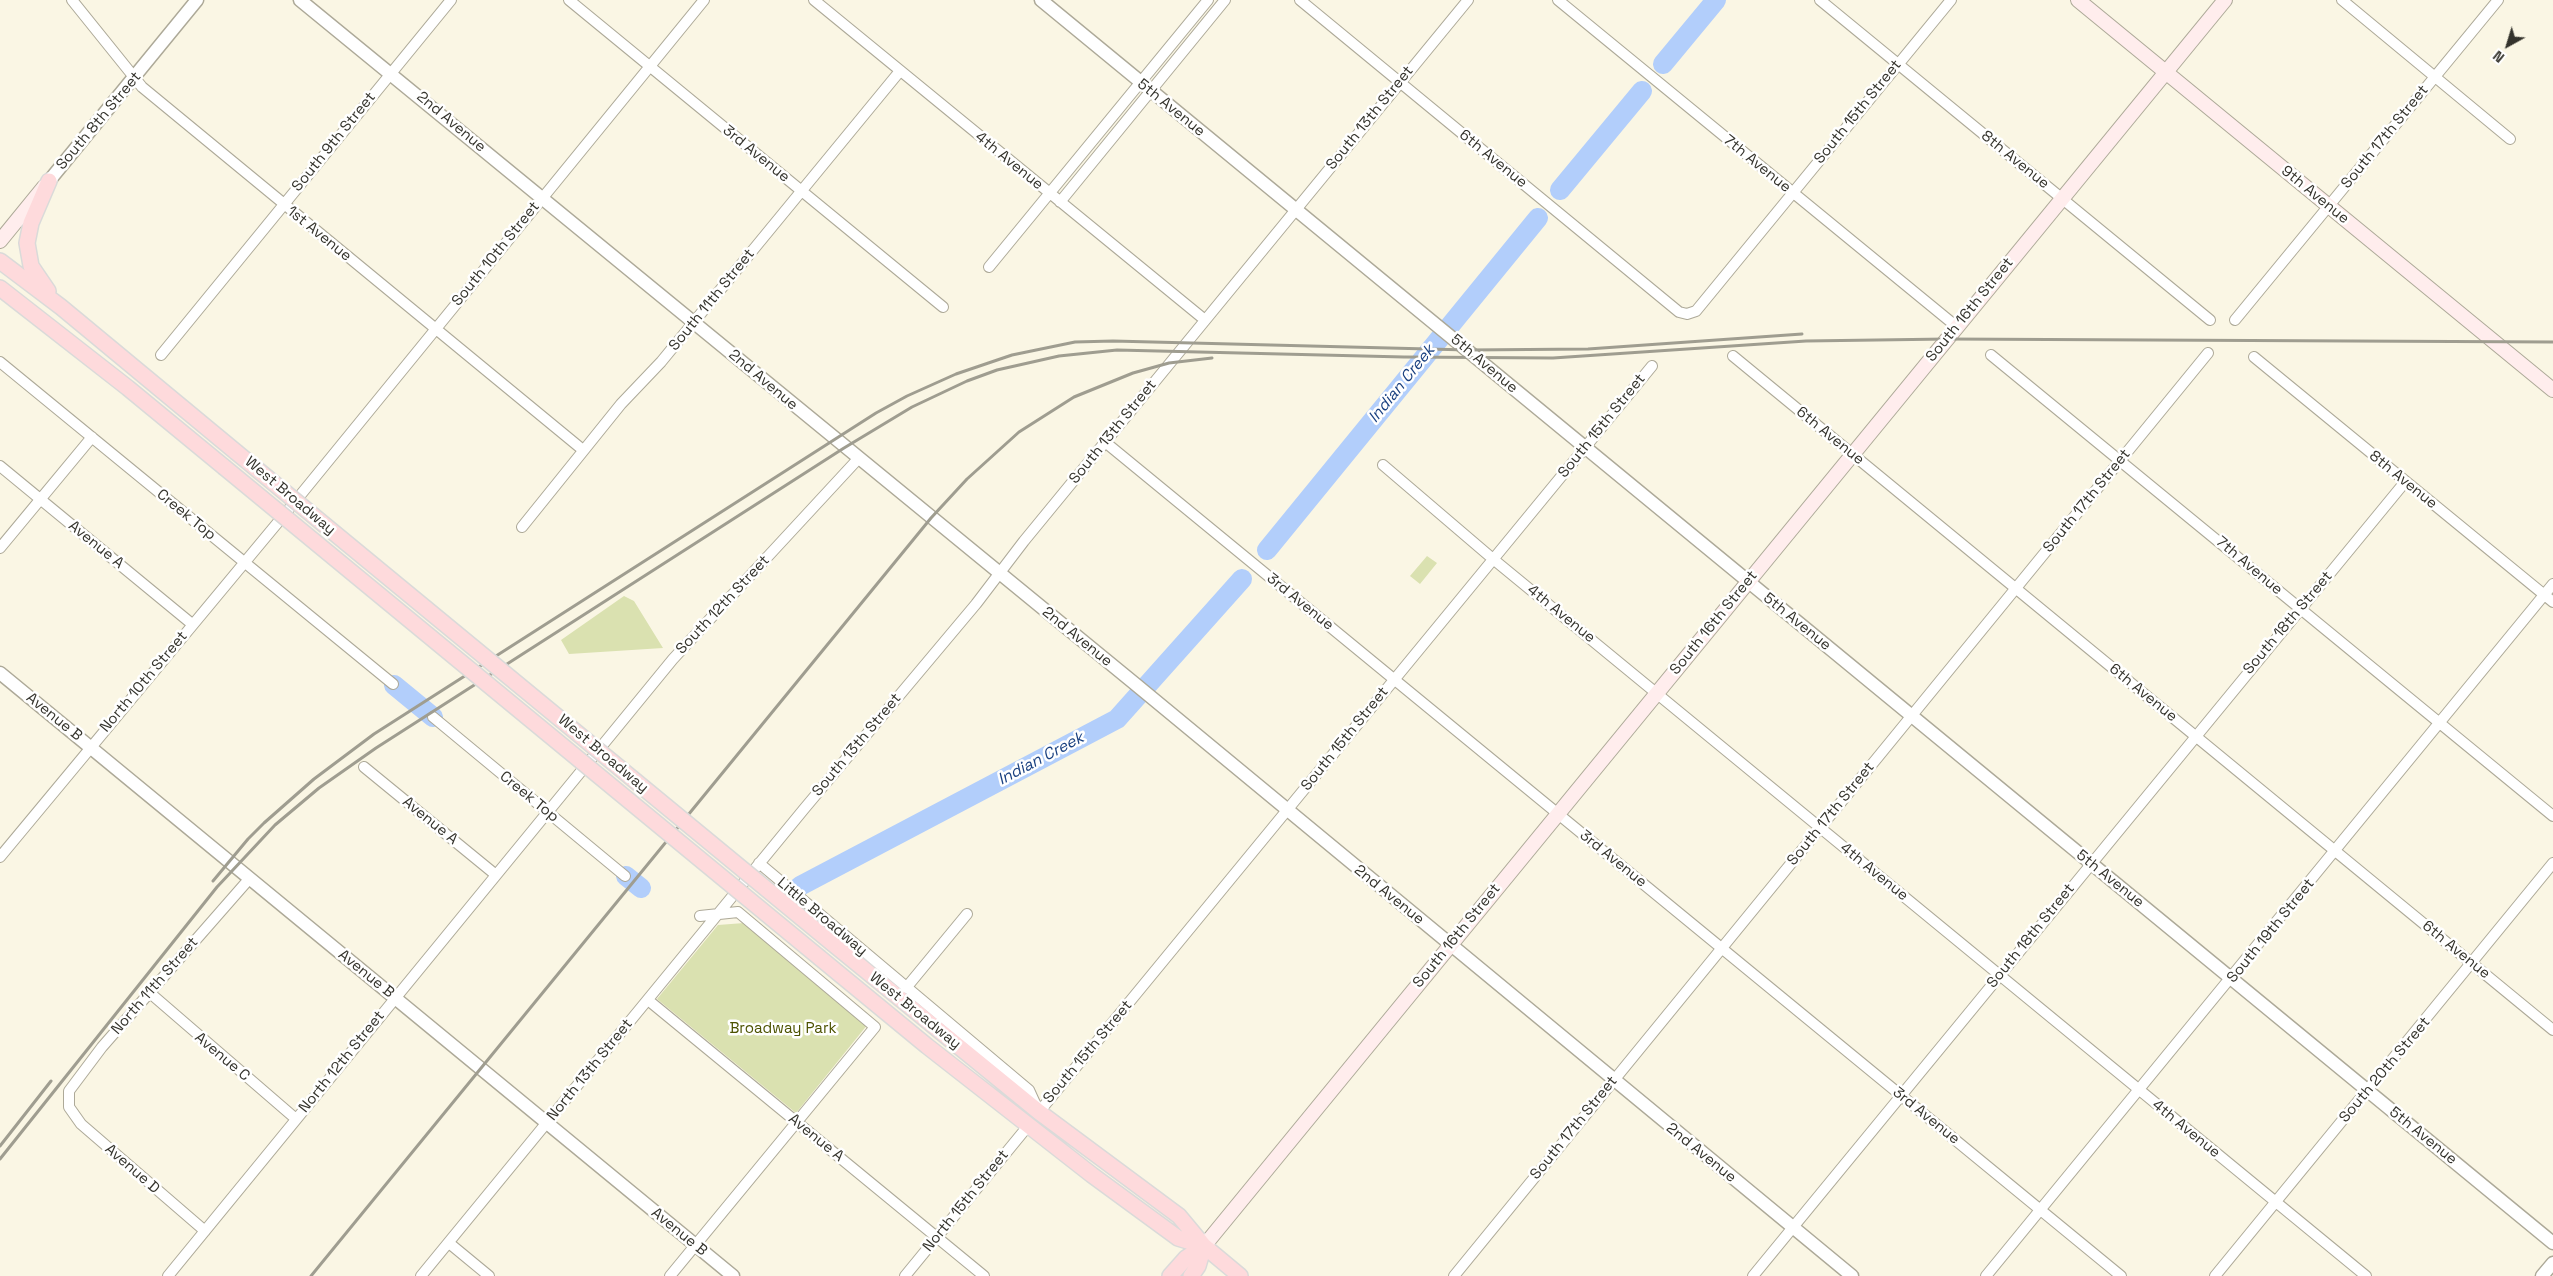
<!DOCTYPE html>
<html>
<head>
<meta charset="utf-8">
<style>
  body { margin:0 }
  #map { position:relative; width:2553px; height:1276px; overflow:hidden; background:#faf6e4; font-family:"Space Grotesk",sans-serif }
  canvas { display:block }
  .north { position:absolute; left:2483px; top:20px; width:50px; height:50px; -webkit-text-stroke:4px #fff; paint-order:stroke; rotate:219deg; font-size:14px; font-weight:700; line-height:20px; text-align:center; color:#34332c }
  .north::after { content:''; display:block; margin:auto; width:18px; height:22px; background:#34332c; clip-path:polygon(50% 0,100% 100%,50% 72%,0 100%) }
</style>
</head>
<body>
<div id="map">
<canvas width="2553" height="1276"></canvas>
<div class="north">N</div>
</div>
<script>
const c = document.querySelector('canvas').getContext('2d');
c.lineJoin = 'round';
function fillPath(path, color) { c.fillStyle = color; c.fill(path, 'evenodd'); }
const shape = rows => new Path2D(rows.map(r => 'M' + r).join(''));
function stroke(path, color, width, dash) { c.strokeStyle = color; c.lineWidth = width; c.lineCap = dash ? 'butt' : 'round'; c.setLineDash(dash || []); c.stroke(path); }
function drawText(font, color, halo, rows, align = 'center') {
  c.font = font + ' "Space Grotesk",sans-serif'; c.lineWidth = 5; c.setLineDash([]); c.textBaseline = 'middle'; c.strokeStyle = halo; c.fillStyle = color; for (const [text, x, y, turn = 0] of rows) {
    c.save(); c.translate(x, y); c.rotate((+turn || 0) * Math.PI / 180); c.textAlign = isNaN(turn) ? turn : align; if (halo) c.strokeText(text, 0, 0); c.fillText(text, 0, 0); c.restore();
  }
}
fillPath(shape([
  [1427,556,1437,563,1420,584,1410,576],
  [624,596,634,601,663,648,569,654,561,640],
  [744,923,868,1024,796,1113,657,999,718,925]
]), '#dae1b0');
stroke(shape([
  [1663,64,1716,0],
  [1560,190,1642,91],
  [1267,550,1538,218],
  [394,685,433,717],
  [626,876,641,888],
  [800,886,1117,719,1242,579]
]), '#b2cefb', 20);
const minor = shape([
  [72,0,142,87,583,450],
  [569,0,943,307],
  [814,0,1205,320],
  [1300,0,1679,312,1687,314,1696,311,1951,0],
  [1558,0,1957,327],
  [1820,0,2210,320],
  [2342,0,2510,139],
  [1060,202,1225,0],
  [989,267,1208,0],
  [2235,320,2498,0],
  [161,355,451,0],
  [1991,355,2553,816],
  [1733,356,2553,1030],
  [2254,357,2553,602],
  [0,362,393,684],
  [1105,442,2121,1276],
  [1383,465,1493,559,2366,1276],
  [0,466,192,624],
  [522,527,621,404,661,362,900,71],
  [0,548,92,437],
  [433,717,625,876],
  [364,767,496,875],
  [0,857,289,509,704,0],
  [759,863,1029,1090,1039,1112,1652,366],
  [906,988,967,914],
  [150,993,296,1119],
  [648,1000,984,1276],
  [205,1231,81,1124,69,1107,69,1091,102,1047,250,878],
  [449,1243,489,1276],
  [168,1276,673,659,858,459],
  [421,1276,804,809,976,604,1024,541,1468,0],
  [670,1276,875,1027,738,912,700,916],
  [905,1276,1028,1126],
  [1454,1276,2208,353],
  [1753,1276,2405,482],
  [1986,1276,2553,584],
  [2215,1276,2553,863]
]);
const tertiary = shape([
  [300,0,1134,683,1852,1276],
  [1041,0,2553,1243],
  [49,181,197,0],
  [0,673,733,1276],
  [2542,1276,2553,1263]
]);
const secondary = shape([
  [2078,0,2553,390],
  [0,241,44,187],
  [1204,1246,2225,0]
]);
const primary = shape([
  [0,261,61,307,236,452],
  [0,288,128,388,224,467],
  [48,291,31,266,27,243,31,223,49,181],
  [832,943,1039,1112,1179,1216,1204,1246,1240,1276],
  [820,958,927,1046,1092,1175,1178,1238,1204,1246],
  [1170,1276,1186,1258,1204,1246],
  [1191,1276,1198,1266,1204,1246]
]);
stroke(minor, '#ada998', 12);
stroke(tertiary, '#ada998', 15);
stroke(secondary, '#ada998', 16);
stroke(primary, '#dadad9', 18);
stroke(minor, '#fff', 10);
stroke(tertiary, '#fff', 12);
stroke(secondary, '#ffeded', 14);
stroke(primary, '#fedadc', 15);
stroke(shape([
  [213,881,248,839,264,823,314,779,374,734,876,413,907,396,956,374,1012,355,1075,342,1113,341,1468,350,1588,349,1802,334],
  [0,1146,51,1081],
  [0,1159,217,887,275,825,319,788,376,748,844,448,912,407,967,381,997,370,1059,356,1117,350,1404,357,1553,358,1806,341,1947,339,2553,342],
  [311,1276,931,518,967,479,1019,432,1074,397,1133,373,1169,363,1212,358]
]), '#9f9d90', 3);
const primaryBridge = shape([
  [236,452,832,943],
  [224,467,820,958]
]);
stroke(primaryBridge, '#dadad9', 18, []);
stroke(primaryBridge, '#fedadc', 15);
drawText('15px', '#34332c', '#fff', [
  ["5th Avenue",1171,108,39],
  ["South 15th Street",1858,112,-51],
  ["South 13th Street",1370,118,-51],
  ["South 8th Street",99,121,-50],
  ["2nd Avenue",451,122,40],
  ["South 17th Street",2385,137,-51],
  ["South 9th Street",334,142,-51],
  ["3rd Avenue",756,154,39],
  ["6th Avenue",1493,159,39],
  ["8th Avenue",2015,160,39],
  ["4th Avenue",1009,161,39],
  ["7th Avenue",1757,164,39],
  ["9th Avenue",2315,195,39],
  ["1st Avenue",319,234,39],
  ["South 10th Street",496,254,-51],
  ["South 11th Street",712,300,-51],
  ["South 16th Street",1970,310,-51],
  ["5th Avenue",1484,364,40],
  ["2nd Avenue",763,380,40],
  ["South 15th Street",1602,426,-51],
  ["South 13th Street",1113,432,-51],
  ["6th Avenue",1830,436,39],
  ["8th Avenue",2403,480,39],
  ["West Broadway",290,496,40],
  ["South 17th Street",2087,501,-51],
  ["Creek Top",186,515,39],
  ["Avenue A",96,545,39],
  ["7th Avenue",2249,566,40],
  ["3rd Avenue",1300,602,39],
  ["South 12th Street",723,605,-47],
  ["4th Avenue",1561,614,39],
  ["5th Avenue",1797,622,39],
  ["South 16th Street",1714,623,-51],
  ["South 18th Street",2288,623,-50],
  ["2nd Avenue",1077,637,39],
  ["North 10th Street",144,682,-50],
  ["6th Avenue",2143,693,39],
  ["Avenue B",54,717,39],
  ["South 15th Street",1345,739,-51],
  ["South 13th Street",857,745,-50],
  ["West Broadway",603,754,40],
  ["Creek Top",529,797,39],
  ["South 17th Street",1831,814,-51],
  ["Avenue A",430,821,39],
  ["3rd Avenue",1613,859,39],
  ["4th Avenue",1874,872,39],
  ["5th Avenue",2110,879,39],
  ["2nd Avenue",1389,895,39],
  ["Little Broadway",822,917,40],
  ["South 19th Street",2271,931,-51],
  ["South 16th Street",1457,936,-51],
  ["South 18th Street",2031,936,-51],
  ["6th Avenue",2456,950,39],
  ["Avenue B",366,974,39],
  ["North 11th Street",155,986,-49],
  ["West Broadway",915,1011,39],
  ["South 15th Street",1088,1052,-50],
  ["Avenue C",222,1057,40],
  ["North 12th Street",342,1062,-51],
  ["North 13th Street",590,1070,-51],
  ["South 20th Street",2385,1070,-50],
  ["3rd Avenue",1926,1116,39],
  ["South 17th Street",1574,1128,-51],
  ["4th Avenue",2186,1129,39],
  ["5th Avenue",2423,1136,39],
  ["Avenue A",816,1138,39],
  ["2nd Avenue",1701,1153,39],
  ["Avenue D",132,1169,41],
  ["North 15th Street",966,1201,-51],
  ["Avenue B",679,1232,39]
]);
drawText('15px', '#4c5200', '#fff', [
  ["Broadway Park",783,1029]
]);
drawText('italic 16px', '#194080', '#fff', [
  ["Indian Creek",1402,384,-51],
  ["Indian Creek",1041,759,-28]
]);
</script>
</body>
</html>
